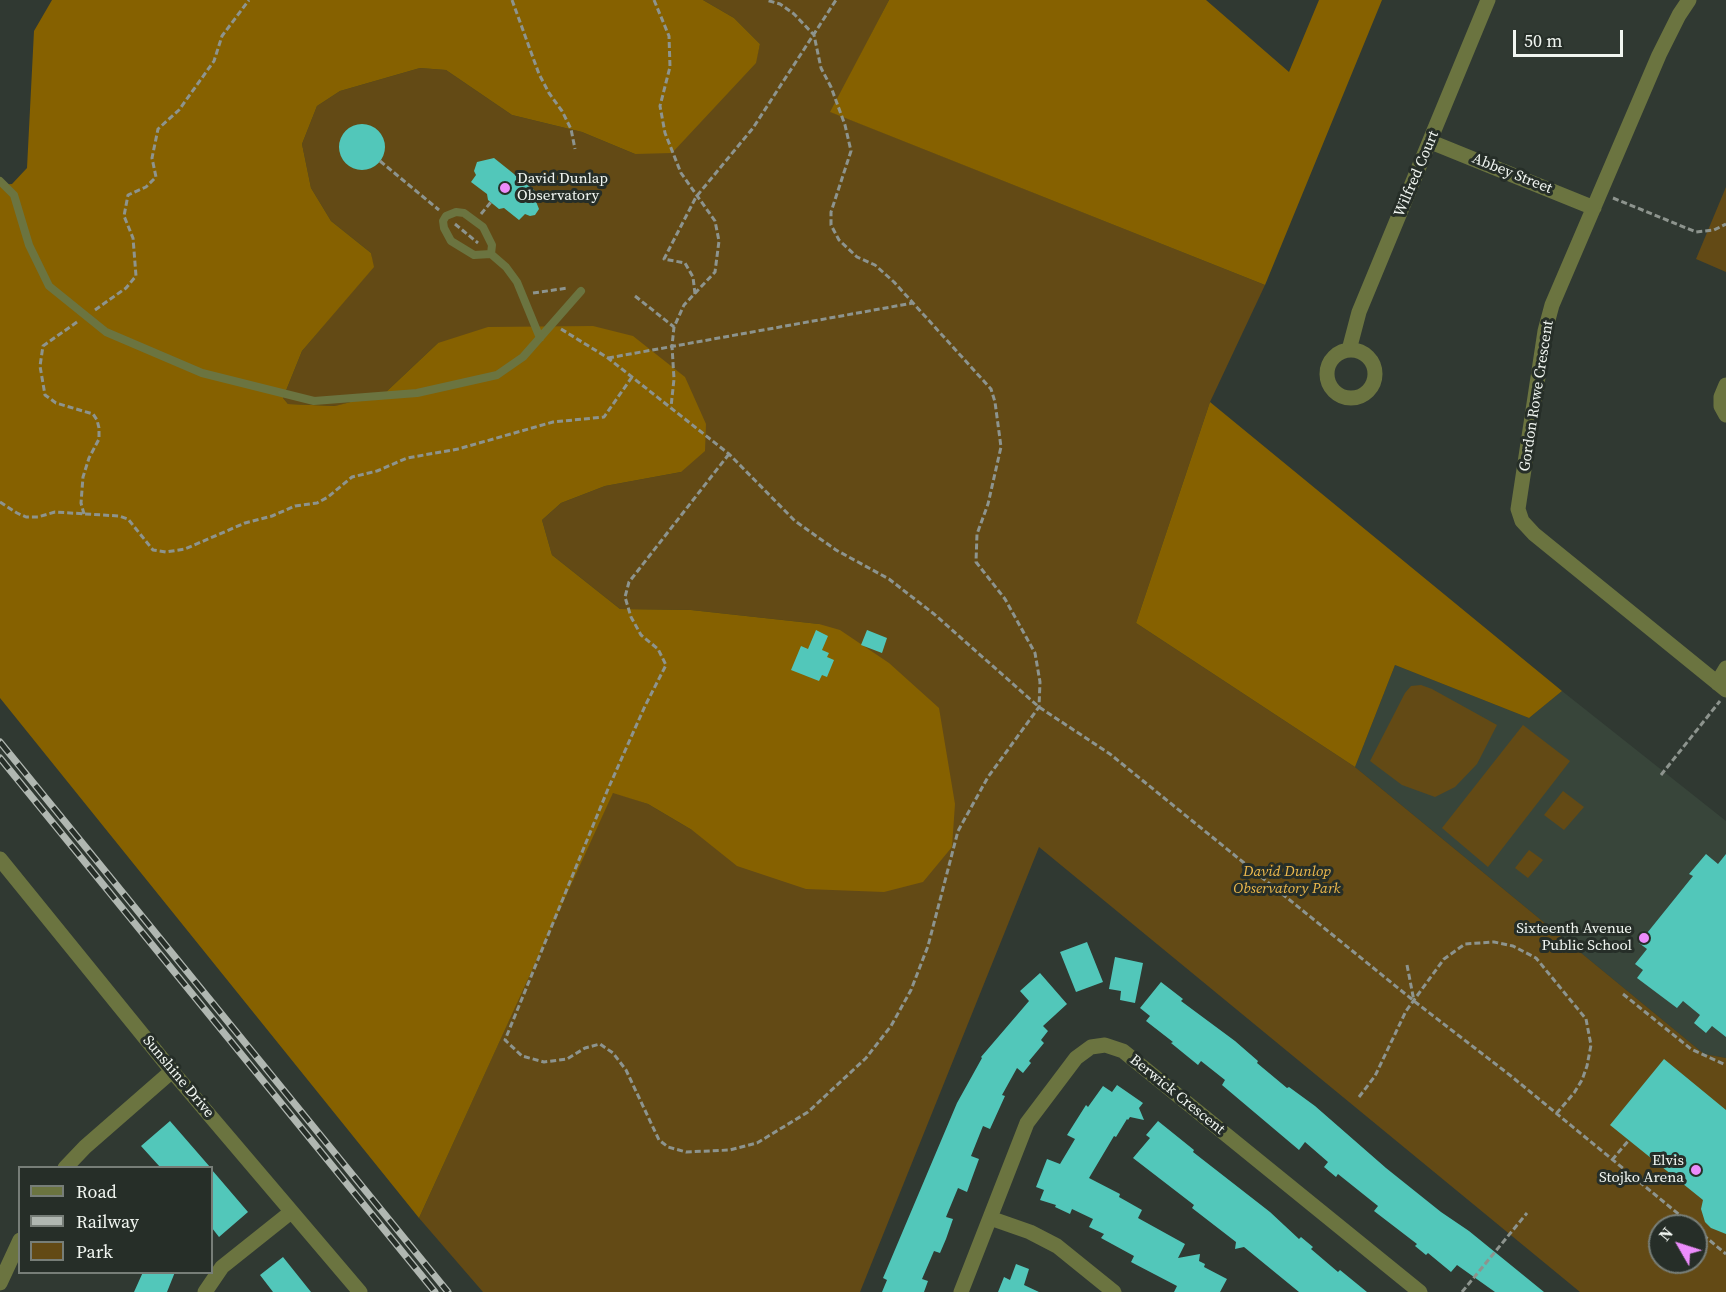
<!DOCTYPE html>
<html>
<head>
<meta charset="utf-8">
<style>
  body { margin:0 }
  #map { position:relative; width:1726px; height:1292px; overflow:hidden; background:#303932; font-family:"Source Serif 4",serif }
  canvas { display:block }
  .legend { position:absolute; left:18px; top:1166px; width:195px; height:108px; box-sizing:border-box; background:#262e28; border:2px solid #777e78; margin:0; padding:8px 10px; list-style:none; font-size:18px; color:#f1f6f1 }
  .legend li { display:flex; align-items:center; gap:12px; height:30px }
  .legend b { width:30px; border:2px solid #777e78 }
  .north { position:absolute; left:1648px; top:1214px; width:60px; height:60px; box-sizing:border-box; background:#262e28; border:2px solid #777e78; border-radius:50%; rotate:309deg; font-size:16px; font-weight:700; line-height:24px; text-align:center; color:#f1f6f1 }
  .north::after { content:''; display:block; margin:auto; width:21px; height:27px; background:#ec8cfb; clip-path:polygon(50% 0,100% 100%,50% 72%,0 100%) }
  .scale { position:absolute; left:1513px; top:30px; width:110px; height:27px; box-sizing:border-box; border:3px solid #f1f6f1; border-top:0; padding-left:8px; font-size:18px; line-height:21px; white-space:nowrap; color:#f1f6f1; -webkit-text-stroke:4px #262e28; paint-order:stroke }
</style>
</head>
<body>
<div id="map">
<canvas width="1726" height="1292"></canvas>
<ul class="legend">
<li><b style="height:8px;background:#6b7440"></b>Road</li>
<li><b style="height:8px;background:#b0b7b1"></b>Railway</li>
<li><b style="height:16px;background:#634a15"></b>Park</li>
</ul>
<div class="north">N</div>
<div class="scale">50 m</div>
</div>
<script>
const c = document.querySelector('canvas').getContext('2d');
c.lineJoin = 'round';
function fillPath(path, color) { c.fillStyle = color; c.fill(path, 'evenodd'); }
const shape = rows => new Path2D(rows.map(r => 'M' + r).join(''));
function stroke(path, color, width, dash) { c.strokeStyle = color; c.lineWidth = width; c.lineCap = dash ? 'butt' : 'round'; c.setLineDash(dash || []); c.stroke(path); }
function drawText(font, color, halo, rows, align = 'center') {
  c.font = font + ' "Source Serif 4",serif'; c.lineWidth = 6; c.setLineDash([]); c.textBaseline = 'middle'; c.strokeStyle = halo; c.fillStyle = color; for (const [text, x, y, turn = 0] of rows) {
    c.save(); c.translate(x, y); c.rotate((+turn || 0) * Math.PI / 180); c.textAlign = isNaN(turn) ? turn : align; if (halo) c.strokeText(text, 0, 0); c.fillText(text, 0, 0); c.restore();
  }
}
fillPath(shape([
  [1395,665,1529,718,1562,691,1726,821,1726,1058,1704,1054,1355,767]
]), '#38453a');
fillPath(shape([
  [703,0,889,0,831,112,1265,285,1210,402,1136,623,1355,767,1704,1054,1726,1058,1726,1292,1580,1292,1039,847,860,1292,483,1292,419,1218,613,792,648,804,692,830,819,624,691,610,620,609,552,555,542,520,561,503,605,486,681,472,438,343,385,393,336,406,288,404,283,398,302,351,373,267,371,253,331,221,311,188,302,144,317,106,340,91,420,68,446,70,512,115,582,132,635,154,755,63,760,44,734,18],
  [1660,1226,1696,1226,1696,1262,1660,1262],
  [1726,187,1726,272,1696,259],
  [1421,685,1432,689,1497,725,1477,764,1455,787,1435,797,1402,785,1370,761,1405,693,1411,686],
  [1523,725,1570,761,1488,867,1442,828],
  [1563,791,1584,807,1564,830,1544,815],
  [1529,850,1543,860,1528,878,1515,868]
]), '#634a15');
fillPath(shape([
  [52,0,703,0,734,18,760,44,756,63,672,153,635,154,582,132,512,115,446,70,420,68,340,91,317,106,302,144,311,188,331,221,371,253,374,267,302,351,283,398,288,404,335,406,385,393,438,343,488,327,593,326,633,336,685,377,706,424,705,451,681,472,605,486,561,503,542,520,552,555,620,609,691,610,819,624,840,630,889,663,939,708,955,804,952,847,923,882,884,892,806,889,737,866,692,830,648,804,613,793,419,1218,0,698,0,185,12,184,27,168,34,31],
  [889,0,1206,0,1289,72,1319,0,1382,0,1265,285,830,112],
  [1210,402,1562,691,1529,718,1395,665,1355,767,1136,623]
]), '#866100');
fillPath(shape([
  '339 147a23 23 0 1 1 46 0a23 23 0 1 1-46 0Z',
  [494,158,539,194,535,199,539,209,535,215,530,216,525,214,519,220,504,208,499,209,488,200,487,194,471,182,476,175,474,171,477,162],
  [816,630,828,636,822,650,829,653,827,657,834,660,827,677,822,675,819,681,791,670,801,646,808,649],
  [867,630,887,638,882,653,861,645],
  [1706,854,1718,864,1726,854,1726,1037,1712,1026,1706,1033,1694,1023,1700,1015,1683,1001,1677,1008,1637,978,1643,970,1635,964,1647,949,1639,943,1693,876,1689,874],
  [1087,942,1103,982,1076,992,1060,952],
  [1115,957,1143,963,1135,1003,1120,1000,1121,991,1109,989],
  [1040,973,1067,1004,1043,1026,1048,1031,1041,1040,1044,1043,1029,1061,1031,1063,1023,1073,1017,1068,1002,1095,1005,1096,990,1129,983,1126,971,1156,979,1159,972,1178,967,1192,958,1188,946,1217,953,1219,946,1239,940,1253,934,1251,922,1279,928,1281,924,1292,882,1292,887,1280,883,1278,957,1103,982,1058,981,1057,1029,1001,1020,991],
  [1161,982,1183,999,1181,1001,1235,1041,1258,1061,1257,1063,1287,1088,1289,1087,1315,1106,1386,1168,1441,1212,1469,1231,1544,1292,1495,1292,1457,1265,1451,1272,1428,1253,1426,1255,1415,1246,1417,1244,1374,1211,1378,1206,1338,1174,1336,1177,1324,1167,1328,1162,1305,1142,1299,1150,1222,1085,1225,1080,1201,1061,1198,1065,1171,1043,1173,1042,1146,1021,1150,1016,1140,1008],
  [1664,1059,1726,1110,1726,1234,1711,1228,1705,1222,1701,1209,1703,1200,1610,1125],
  [1117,1085,1143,1103,1139,1108,1144,1120,1130,1117,1128,1120,1127,1119,1116,1137,1114,1136,1089,1178,1120,1194,1119,1197,1142,1210,1138,1218,1185,1244,1178,1258,1200,1254,1199,1261,1205,1264,1204,1267,1227,1279,1220,1292,1174,1292,1177,1286,1131,1262,1134,1256,1101,1238,1104,1234,1089,1227,1093,1219,1072,1209,1070,1214,1055,1207,1056,1205,1040,1200,1044,1190,1036,1187,1047,1159,1060,1164,1075,1139,1067,1135,1086,1105,1088,1107,1103,1086,1112,1092],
  [170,1121,210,1167,160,1167,141,1146],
  [1158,1121,1194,1150,1193,1152,1270,1212,1299,1239,1301,1237,1313,1247,1311,1249,1338,1272,1340,1270,1367,1292,1299,1292,1244,1247,1235,1249,1236,1242,1192,1208,1194,1205,1133,1158,1150,1138,1146,1135],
  [212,1170,248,1212,219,1237,212,1228],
  [283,1257,311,1292,273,1292,260,1275],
  [1016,1264,1029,1269,1024,1285,1039,1292,998,1292,1004,1277,1010,1280],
  [143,1272,175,1272,167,1292,134,1292]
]), '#52c7ba');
stroke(shape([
  [512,0,539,74,549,93,562,111,571,129,575,149],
  [654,0,669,36,670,67,660,106,665,133,681,173,715,221,719,241,715,272,684,305,674,327,672,346,674,379,671,407],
  [380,161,439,210],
  [1613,198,1696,232,1714,230,1726,224],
  [481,214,491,202],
  [455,224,478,243],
  [533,293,568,288],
  [695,294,693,277,685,263,664,259,696,197,753,128,836,0],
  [635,296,674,327],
  [95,310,126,288,136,276,133,238,124,216,128,195,146,187,156,177,152,158,158,129,179,110,214,61,222,36,249,0],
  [77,322,43,346,40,366,45,395,56,403,93,414,97,420,99,428,99,439,89,458,83,477,81,503,84,514],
  [561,329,608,358,729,454,795,521,836,550,889,579,934,614,1039,707,1110,754,1414,1001,1511,1076,1693,1226],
  [608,358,913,303],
  [729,454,629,582,625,597,631,617,641,635,658,649,666,665,645,706,608,789,505,1040,522,1056,544,1062,567,1059,585,1048,600,1044,613,1053,626,1070,659,1140,668,1147,686,1152,730,1150,757,1143,808,1112,866,1058,891,1026,911,990,928,946,958,831,988,777,1039,707,1040,682,1035,653,1005,599,976,562,977,534,988,504,1001,447,995,402,991,389,894,282,875,265,857,257,839,240,831,225,831,212,851,151,845,125,831,87,821,68,814,35,794,14,780,4,766,0],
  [0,502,17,513,26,517,38,517,55,512,119,516,128,519,153,550,166,552,185,549,245,523,272,516,295,506,317,503,328,497,352,477,377,471,407,458,458,449,553,422,604,417,632,377],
  [1661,775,1720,701],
  [1407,965,1414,1001],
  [1623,994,1691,1049,1726,1065],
  [1359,1097,1375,1076,1406,1011,1444,959,1465,944,1494,942,1513,946,1536,958,1586,1019,1591,1045,1587,1066,1582,1080,1574,1093,1556,1114],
  [1612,1160,1629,1140],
  [1696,1229,1726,1254],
  [1462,1292,1527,1213]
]), '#8d948e', 3, [6, 3]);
stroke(shape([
  [0,181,14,195,29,245,49,286,106,332,202,373,314,401,417,393,497,375,523,357,581,291],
  [491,254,474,255,451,241,444,228,443,221,446,216,456,212,464,213,483,227,492,245,491,254,506,267,517,282,540,338]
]), '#6b7440', 8);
stroke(shape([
  [1689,0,1679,15,1659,55,1552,305,1545,331,1518,509,1522,521,1534,534,1726,690],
  [1431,142,1594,208],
  '1327 374a24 24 0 1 1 48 0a24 24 0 1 1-48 0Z',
  [1349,350,1359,312,1488,0],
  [1726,385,1721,397,1721,406,1726,415],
  [1717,683,1726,668],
  [0,859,172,1071,360,1292],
  [65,1168,85,1147,172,1071],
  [990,1218,1030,1232,1057,1246,1114,1292],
  [0,1283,20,1240],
  [205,1292,222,1267,291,1212],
  [961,1292,1027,1123,1076,1058,1091,1047,1105,1045,1123,1051,1420,1292]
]), '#6b7440', 15);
const rail = shape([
  [0,742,448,1292],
  [0,758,435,1292]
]);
stroke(rail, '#b0b7b1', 7);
stroke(rail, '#262e28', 4.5, [14]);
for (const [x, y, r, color] of [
  [505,188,6,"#ec8cfb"],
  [1644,938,6,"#ec8cfb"],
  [1696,1170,6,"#ec8cfb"]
]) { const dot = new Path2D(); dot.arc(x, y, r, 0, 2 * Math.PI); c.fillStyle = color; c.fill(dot); stroke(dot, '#262e28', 2); }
drawText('15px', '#f1f6f1', '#262e28', [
  ["Wilfred Court",1417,174,-67],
  ["Abbey Street",1512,174,22],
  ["Gordon Rowe Crescent",1537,396,-81],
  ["Sunshine Drive",178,1077,50],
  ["Berwick Crescent",1177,1095,39]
]);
drawText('15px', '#f1f6f1', '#262e28', [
  ["David Dunlap",517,179,"left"],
  ["Observatory",517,196,"left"],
  ["Sixteenth Avenue",1632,929],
  ["Public School",1632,946],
  ["Elvis",1684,1161],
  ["Stojko Arena",1684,1178]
], 'right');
drawText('italic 15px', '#edb94d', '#262e28', [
  ["David Dunlop",1287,872],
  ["Observatory Park",1287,889]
]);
</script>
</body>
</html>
